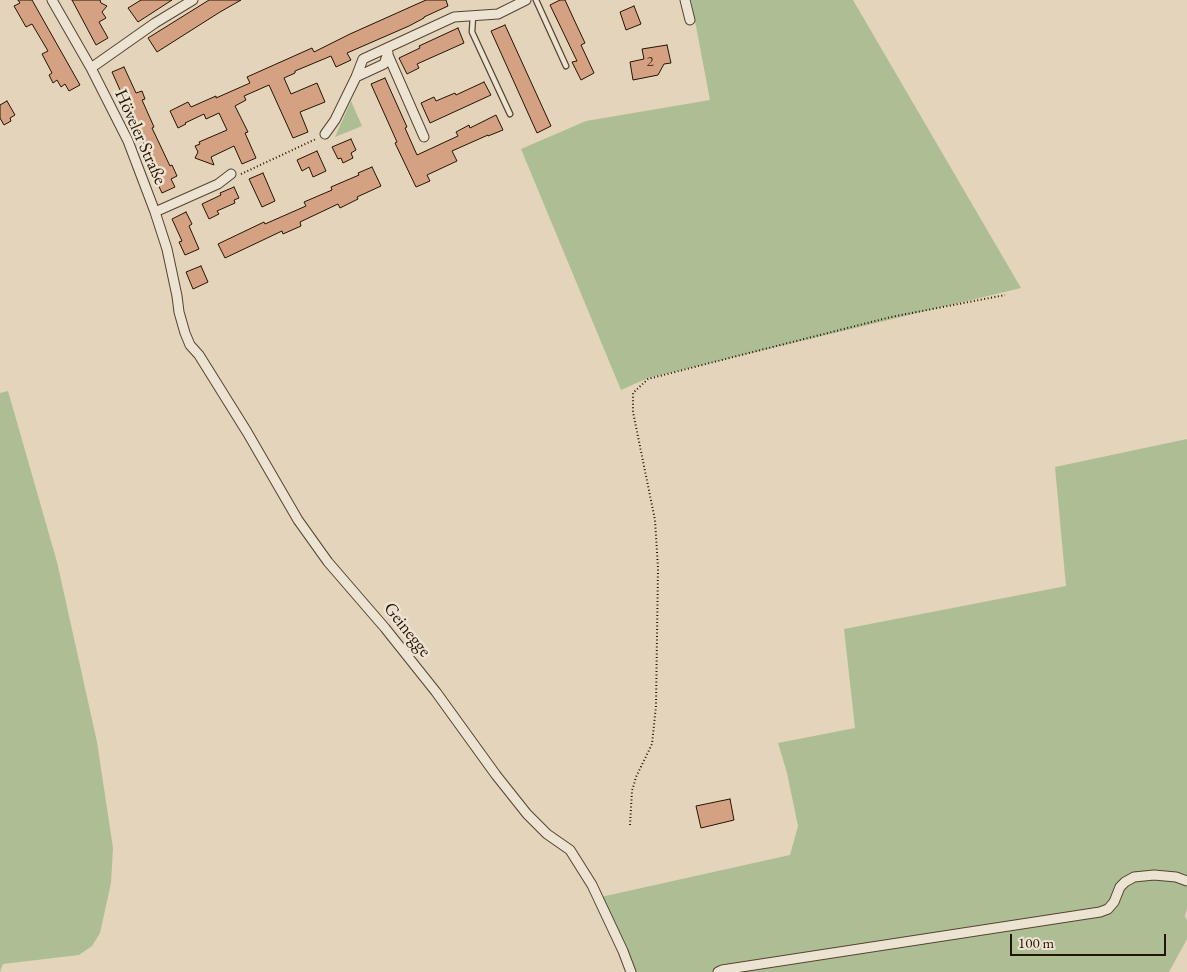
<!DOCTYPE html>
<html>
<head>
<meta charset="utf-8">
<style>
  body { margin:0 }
  #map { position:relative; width:1187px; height:972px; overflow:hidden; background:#e3d4bb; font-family:"EB Garamond",serif }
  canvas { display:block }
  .scale { position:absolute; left:1010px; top:934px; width:156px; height:22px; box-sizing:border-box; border:2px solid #241401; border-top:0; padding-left:6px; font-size:15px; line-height:18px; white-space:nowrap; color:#241401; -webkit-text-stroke:4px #ede3d3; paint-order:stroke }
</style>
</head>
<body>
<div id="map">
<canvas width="1187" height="972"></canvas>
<div class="scale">100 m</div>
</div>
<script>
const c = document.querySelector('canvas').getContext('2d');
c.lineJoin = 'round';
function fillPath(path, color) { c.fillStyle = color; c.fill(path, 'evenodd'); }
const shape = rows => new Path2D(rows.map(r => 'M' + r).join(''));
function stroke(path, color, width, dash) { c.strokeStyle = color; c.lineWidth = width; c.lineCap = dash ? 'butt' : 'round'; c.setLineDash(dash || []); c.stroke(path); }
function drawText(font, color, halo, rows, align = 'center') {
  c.font = font + ' "EB Garamond",serif'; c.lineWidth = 5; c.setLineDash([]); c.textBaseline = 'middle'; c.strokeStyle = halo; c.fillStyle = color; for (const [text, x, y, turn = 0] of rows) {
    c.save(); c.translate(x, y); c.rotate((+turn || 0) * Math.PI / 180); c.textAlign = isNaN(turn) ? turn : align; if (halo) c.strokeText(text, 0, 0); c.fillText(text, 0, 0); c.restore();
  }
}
fillPath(shape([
  [691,0,853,0,1021,288,648,378,621,390,521,149,586,121,710,100],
  [351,101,362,126,335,137],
  [8,391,57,562,97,742,113,848,111,883,100,933,92,946,79,955,3,964,0,972,0,393],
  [1187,439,1187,908,1185,916,1187,920,1187,939,1169,972,633,972,601,897,790,855,798,826,787,773,778,743,855,728,844,629,1066,586,1055,467]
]), '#aebe94');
const building = shape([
  [18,0,32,0,80,85,69,91,65,84,61,87,57,80,53,83,49,75,52,73,42,54,48,51,32,24,26,27,14,6,20,3,18,0],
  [72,0,100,0,101,3,107,6,102,12,106,18,99,22,108,38,96,45,72,0],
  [141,0,172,0,138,22,128,8,141,0],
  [209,0,241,0,220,12,157,52,148,38,209,0],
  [426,0,446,0,448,6,424,17,424,18,409,26,347,53,351,60,336,67,331,56,295,71,295,73,284,78,291,94,317,83,325,102,300,112,308,132,293,138,269,85,244,96,246,100,235,106,248,132,245,133,256,158,242,164,234,146,211,157,214,165,195,158,198,152,195,146,200,144,199,142,227,130,219,113,206,119,204,114,185,123,186,124,178,128,170,111,188,102,191,107,216,96,216,98,250,83,247,77,312,48,314,52,350,34,426,0],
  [560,0,565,0,577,26,585,43,581,45,594,73,581,80,572,62,577,61,550,5,560,0],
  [634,6,641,24,626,30,620,12,634,6],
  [505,25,551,126,537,133,491,31,505,25],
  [458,28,464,43,417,64,419,68,407,74,399,58,420,48,419,46,458,28],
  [667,45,671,63,664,64,658,75,633,80,630,62,644,59,642,49,667,45],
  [124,67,136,93,142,91,145,99,142,100,154,127,152,128,170,166,172,165,177,176,171,179,175,187,162,193,153,174,155,173,143,147,145,146,112,72,124,67],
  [385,78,407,127,405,128,417,155,458,136,456,132,469,125,470,128,496,115,503,130,488,136,488,135,452,151,457,161,427,175,430,181,416,187,395,143,397,142,371,84,385,78],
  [484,82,491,95,430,123,421,103,434,97,436,101,455,93,456,95,484,82],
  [7,101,15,115,10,118,11,121,4,125,0,118,0,105,7,101],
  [351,139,356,150,351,153,353,158,343,163,341,158,338,159,332,147,351,139],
  [317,151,326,171,313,177,309,167,302,171,297,160,317,151],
  [372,167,381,186,357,197,358,199,340,208,338,204,300,222,301,226,283,234,282,231,225,258,218,244,264,222,265,224,306,206,304,202,332,190,331,187,359,175,358,173,372,167],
  [263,173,275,201,262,207,249,179,263,173],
  [234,187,239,198,234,200,235,203,217,211,219,214,209,219,202,204,221,195,220,193,234,187],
  [186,212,192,224,189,226,199,249,185,255,179,242,182,241,172,219,186,212],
  [201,266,208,282,193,289,186,272,201,266],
  [730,799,734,820,701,828,696,806,730,799]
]);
fillPath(building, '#d4a283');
stroke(building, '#241401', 1);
const service = shape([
  [536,0,566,66],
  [473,16,472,32,510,114]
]);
const minor = shape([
  [52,0,91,68,128,141,155,212,167,249,177,296,179,312,185,333,190,345,199,355,247,432,298,520,328,562,385,628,436,692,496,775,527,814,547,834,570,850,592,885,623,951,631,972],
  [685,0,690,20],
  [388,55,424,137],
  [91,68,155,23,193,0],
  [356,77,384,64,388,53],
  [325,134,335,120,356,77,363,59,454,17,498,14,526,0],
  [155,212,218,184,231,174],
  [718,972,722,970,1100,912,1108,909,1114,902,1120,887,1125,882,1134,877,1154,875,1176,877,1187,881]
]);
stroke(service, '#544430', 7);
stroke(minor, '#544430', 11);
stroke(shape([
  [241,174,316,139],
  [630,825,632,791,636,777,652,744,656,706,658,568,655,520,633,412,633,393,648,379,745,354,891,317,1005,295]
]), '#241401', 2, [1, 2.5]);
stroke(service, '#ede3d3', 4.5);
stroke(minor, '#ede3d3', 9);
drawText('15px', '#503822', null, [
  ["2",650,62]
]);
drawText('18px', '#241401', '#ede3d3', [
  ["Höveler Straße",140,137,66],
  ["Geinegge",407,630,51]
]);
</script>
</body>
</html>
